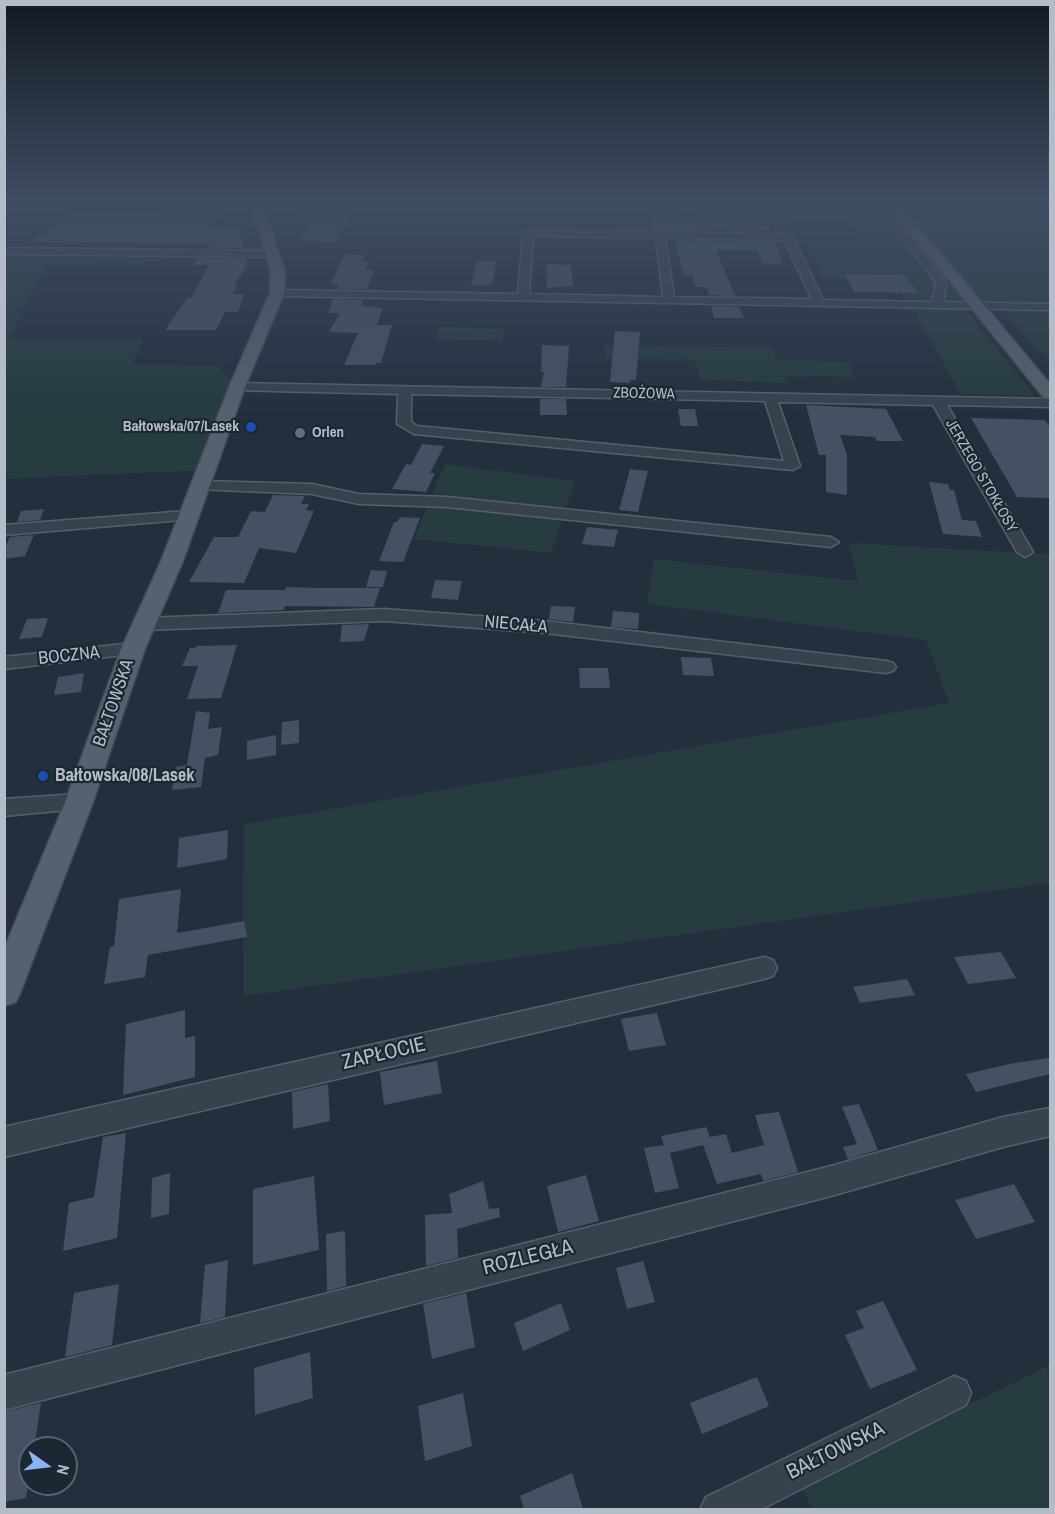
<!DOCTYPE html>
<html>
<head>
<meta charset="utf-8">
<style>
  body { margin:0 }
  #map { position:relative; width:1055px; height:1514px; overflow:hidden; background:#242f3e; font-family:"Archivo Narrow",sans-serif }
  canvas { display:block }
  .frame { position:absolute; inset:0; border:6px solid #b4bcc9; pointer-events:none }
  .north { position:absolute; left:18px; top:1436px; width:60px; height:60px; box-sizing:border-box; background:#1d2633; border:2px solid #59626f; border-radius:50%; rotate:104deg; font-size:16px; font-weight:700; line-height:24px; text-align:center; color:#b4bcc9 }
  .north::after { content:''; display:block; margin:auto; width:21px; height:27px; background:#8ab4f8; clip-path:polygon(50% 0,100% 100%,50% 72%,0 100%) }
</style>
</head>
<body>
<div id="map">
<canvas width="1055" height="1514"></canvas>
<div class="frame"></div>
<div class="north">N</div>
</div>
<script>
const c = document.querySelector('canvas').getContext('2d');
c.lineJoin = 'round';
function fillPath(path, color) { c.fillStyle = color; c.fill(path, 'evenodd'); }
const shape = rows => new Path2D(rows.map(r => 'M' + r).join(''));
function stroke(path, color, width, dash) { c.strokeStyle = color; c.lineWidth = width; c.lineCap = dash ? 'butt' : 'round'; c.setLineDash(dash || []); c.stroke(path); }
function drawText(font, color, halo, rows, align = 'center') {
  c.font = font + ' "Archivo Narrow",sans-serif'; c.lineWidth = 4.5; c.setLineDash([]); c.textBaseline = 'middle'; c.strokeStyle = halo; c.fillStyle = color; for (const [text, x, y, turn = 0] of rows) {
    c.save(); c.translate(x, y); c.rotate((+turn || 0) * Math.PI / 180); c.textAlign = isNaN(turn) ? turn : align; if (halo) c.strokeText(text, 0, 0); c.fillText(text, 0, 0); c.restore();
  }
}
fillPath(shape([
  [694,203,1050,203,1050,359,1037,350,1001,309,964,308,1035,396,961,394,911,306,892,282,823,278,806,240,862,241,850,219,697,216],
  [4,251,193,254,135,265,46,263,10,339,143,339,132,364,218,366,237,387,207,470,5,479],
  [440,327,505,329,503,341,436,339],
  [604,345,772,348,779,360,848,362,855,377,784,376,789,383,701,380,694,360,606,358],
  [445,464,575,481,551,553,414,539],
  [848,543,1050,554,1050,883,243,996,244,824,949,703,926,640,647,604,654,559,858,581],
  [1050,1365,1050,1509,812,1509,802,1486]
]), '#263c3f');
fillPath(shape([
  [308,203,343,203,339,209,354,210,335,242,300,241,311,224,292,224],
  [661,203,676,203,681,222,768,225,770,231,654,230,652,204],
  [69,212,221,215,210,227,239,228,243,248,207,248,211,243,32,242],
  [674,240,775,242,783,264,763,263,757,250,716,250,735,296,709,295,707,287,696,287,692,275,684,275],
  [345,254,365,255,362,261,369,261,365,270,374,270,367,289,337,289,339,285,331,284],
  [199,258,246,259,247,265,234,286,237,286,233,294,244,294,238,312,225,312,216,330,165,330,187,298,191,298,209,265,193,265],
  [477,261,496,261,492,285,471,285],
  [547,264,571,265,573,286,547,288],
  [845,274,904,275,919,293,854,292],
  [333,299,363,300,361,306,383,308,377,325,392,325,381,363,376,363,375,365,344,365,358,333,329,332,340,313,328,313],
  [711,306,739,307,744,318,714,318],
  [615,331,640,332,636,380,630,380,630,383,610,382],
  [542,345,569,346,566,387,541,387,544,372,541,372],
  [540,399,566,399,567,415,540,415],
  [806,405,886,409,903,441,877,441,875,437,840,435,847,455,847,495,826,492,826,455,819,455],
  [678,409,695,409,698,426,681,426],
  [971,418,1045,420,1050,427,1050,498,1017,497],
  [422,444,444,446,430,473,435,473,426,492,392,489,406,464,411,465],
  [630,469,648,471,638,512,619,510],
  [929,482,948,484,950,490,954,490,962,520,976,521,982,537,943,534],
  [273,495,305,496,301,504,309,504,306,510,314,511,296,553,259,548,244,583,189,582,214,537,238,537,251,511,265,512],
  [44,509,40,520,17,522,21,511],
  [400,517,420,518,403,562,379,561,394,522,397,522],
  [587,527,618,530,614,547,582,544],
  [34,535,25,556,4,559,4,549,10,537],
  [371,570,387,571,383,587,366,587],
  [435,580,462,581,458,600,431,598],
  [286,587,321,588,380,588,374,607,285,606,284,610,218,613,226,590,285,590],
  [551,606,575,607,573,622,549,619],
  [613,611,639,613,638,629,611,627],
  [48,618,42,637,19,639,27,619],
  [369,624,364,641,340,642,342,625],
  [237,645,221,698,187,699,198,666,182,666,190,648,195,648,196,646],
  [681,657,711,658,714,676,683,675],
  [579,668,608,668,610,688,580,688],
  [84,673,81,692,54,695,58,677],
  [196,711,210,713,208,729,222,727,218,755,205,758,201,787,172,790,176,767,187,765],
  [299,720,299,743,281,745,282,722],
  [276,735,276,755,247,760,247,741],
  [228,830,227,859,177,868,179,838],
  [181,889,177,933,244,921,247,937,148,955,145,977,104,984,110,947,114,946,119,899],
  [1001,952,1016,978,968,984,954,957],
  [907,979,915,995,860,1003,853,987],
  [185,1010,185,1038,195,1036,195,1077,123,1095,126,1024],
  [657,1013,666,1045,629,1051,621,1019],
  [1050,1058,1050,1074,976,1092,966,1074,1014,1063],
  [437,1061,442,1093,384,1105,380,1072],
  [328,1084,330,1121,293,1129,292,1092],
  [859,1104,878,1150,848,1159,843,1147,857,1144,842,1107],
  [779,1112,798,1172,763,1181,761,1174,717,1184,703,1145,670,1153,679,1188,655,1193,644,1148,664,1145,661,1136,706,1127,710,1137,726,1134,732,1153,764,1145,755,1115],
  [126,1133,117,1238,63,1251,69,1203,94,1197,103,1137],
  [170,1173,169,1214,151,1218,152,1178],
  [586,1175,599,1221,558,1232,547,1186],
  [314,1176,319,1250,253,1265,253,1189],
  [483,1181,489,1209,499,1208,500,1217,457,1229,458,1258,426,1266,425,1215,452,1213,449,1194],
  [1014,1184,1035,1222,976,1239,955,1200],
  [345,1231,346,1286,327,1291,326,1234],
  [228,1260,225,1317,200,1323,205,1265],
  [643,1261,655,1302,627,1309,616,1268],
  [119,1284,112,1345,65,1357,74,1293],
  [466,1293,475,1347,432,1359,423,1304],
  [883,1301,917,1370,870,1389,845,1335,864,1328,856,1311],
  [561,1303,570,1330,523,1351,514,1323],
  [310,1352,313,1398,255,1415,254,1368],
  [757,1377,769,1406,702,1434,690,1403],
  [463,1393,472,1446,425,1461,418,1406],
  [41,1403,34,1448,30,1448,30,1473,26,1498,4,1502,4,1412],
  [572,1473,583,1509,524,1509,520,1496]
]), '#455162');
const minor = shape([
  [891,219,897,219,943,278,946,285,943,302,1050,304,1050,310,277,296,272,293,277,290,518,294,523,233,528,230,788,234,793,237,823,300,932,302,936,285,933,278,891,223,891,219],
  [533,236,656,238,663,297,529,294,533,236],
  [665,238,784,240,812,299,674,297,665,238],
  [4,248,274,251,279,254,274,257,4,254,4,248],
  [237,383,1050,399,1050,407,947,405,1033,552,1025,557,1017,552,933,405,778,402,800,466,793,470,414,434,397,424,398,394,232,390,231,387,232,384,237,383],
  [411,394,765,401,784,461,417,426,411,422,411,394],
  [201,481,312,484,359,494,447,497,831,537,839,542,831,547,447,507,359,504,312,494,196,489,193,486,201,481],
  [187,511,193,513,195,516,193,519,4,535,4,525,187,511],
  [384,609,545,621,886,661,893,663,896,667,893,671,886,673,545,633,384,621,145,630,139,628,136,624,139,620,145,618,384,609],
  [133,643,140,645,142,649,140,653,4,669,4,657,133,643],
  [79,794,87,796,90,802,87,808,4,816,4,799,79,794],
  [764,957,773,960,777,968,773,976,764,979,4,1157,4,1127,764,957],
  [1050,1108,1050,1136,1003,1147,831,1196,4,1410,4,1375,831,1166,1003,1117,1050,1108],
  [954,1376,966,1381,971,1393,966,1405,760,1510,700,1510,706,1497,954,1376]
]);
const major = shape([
  [250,203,262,203,285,271,284,293,245,387,183,561,145,649,93,802,21,991,16,1002,4,1006,4,949,65,802,121,649,161,561,229,387,270,293,271,271,250,203],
  [887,203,899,203,1050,384,1050,399,1044,398,887,203]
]);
stroke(minor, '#565f6c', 3);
stroke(major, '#414a57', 3);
fillPath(minor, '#38414e');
fillPath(major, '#56606e');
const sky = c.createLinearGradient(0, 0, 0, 415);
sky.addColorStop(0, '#141a22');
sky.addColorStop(0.49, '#3f4d63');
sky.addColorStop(1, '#3f4d6300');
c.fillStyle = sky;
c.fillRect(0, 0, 1055, 415);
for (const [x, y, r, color] of [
  [251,427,6,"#1a4fb4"],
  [300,433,6,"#5c6f8a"],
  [43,776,6,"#1a4fb4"]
]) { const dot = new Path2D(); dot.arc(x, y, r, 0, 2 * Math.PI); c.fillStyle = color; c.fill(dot); stroke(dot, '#1d2633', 2); }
drawText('15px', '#b4bcc9', '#1d2633', [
  ["ZBOŻOWA",644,394,1],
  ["JERZEGO STOKŁOSY",981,476,60]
]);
drawText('bold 15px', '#b4bcc9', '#1d2633', [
  ["Bałtowska/07/Lasek",239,427],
  ["Orlen",312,433,"left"]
], 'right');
drawText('18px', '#b4bcc9', '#1d2633', [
  ["NIECAŁA",516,625,5],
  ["BOCZNA",69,656,-6],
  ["BAŁTOWSKA",114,703,-71]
]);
drawText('bold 18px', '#b4bcc9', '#1d2633', [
  ["Bałtowska/08/Lasek",55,776]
], 'left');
drawText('21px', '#b4bcc9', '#1d2633', [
  ["ZAPŁOCIE",384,1054,-13],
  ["ROZLEGŁA",528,1258,-14],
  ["BAŁTOWSKA",836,1451,-26]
]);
</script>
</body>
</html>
